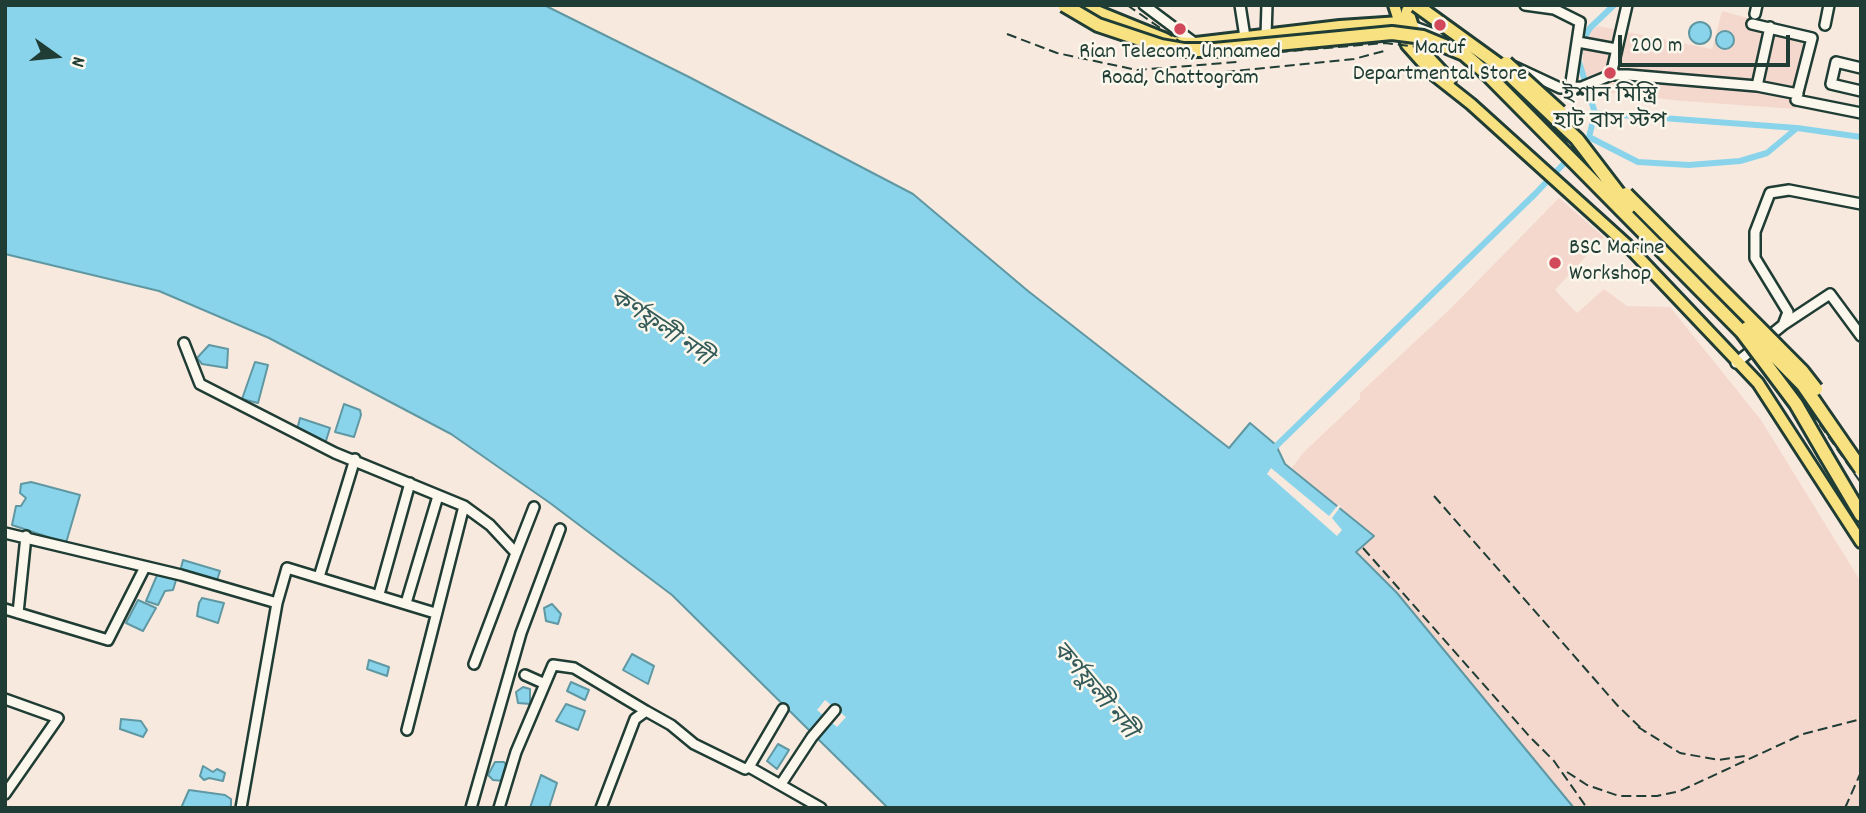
<!DOCTYPE html>
<html>
<head>
<meta charset="utf-8">
<style>
  body { margin:0 }
  #map { position:relative; width:1866px; height:813px; overflow:hidden; background:#f8e9de; font-family:Dekko,sans-serif }
  canvas { display:block }
  .frame { position:absolute; inset:0; border:7px solid #1f3d34; pointer-events:none }
  .north { position:absolute; left:21px; top:21px; width:70px; height:70px; -webkit-text-stroke:5px #fbf7ec; paint-order:stroke; rotate:105deg; font-size:19px; font-weight:700; line-height:28px; text-align:center; color:#1f3d34 }
  .north::after { content:''; display:block; margin:auto; width:24px; height:32px; background:#1f3d34; clip-path:polygon(50% 0,100% 100%,50% 72%,0 100%) }
  .scale { position:absolute; left:1618px; top:35px; width:172px; height:32px; box-sizing:border-box; border:4px solid #1f3d34; border-top:0; padding-left:9px; font-size:21px; line-height:24px; white-space:nowrap; color:#1f3d34; -webkit-text-stroke:5px #fbf7ec; paint-order:stroke }
</style>
</head>
<body>
<div id="map">
<canvas width="1866" height="813"></canvas>
<div class="frame"></div>
<div class="north">N</div>
<div class="scale">200 m</div>
</div>
<script>
const c = document.querySelector('canvas').getContext('2d');
c.lineJoin = 'round';
function fillPath(path, color) { c.fillStyle = color; c.fill(path, 'evenodd'); }
const shape = rows => new Path2D(rows.map(r => 'M' + r).join(''));
function stroke(path, color, width, dash) { c.strokeStyle = color; c.lineWidth = width; c.lineCap = dash ? 'butt' : 'round'; c.setLineDash(dash || []); c.stroke(path); }
function drawText(font, color, halo, rows, align = 'center') {
  c.font = font + ' Dekko,"Noto Sans Bengali",sans-serif'; c.lineWidth = 5; c.setLineDash([]); c.textBaseline = 'middle'; c.strokeStyle = halo; c.fillStyle = color; for (const [text, x, y, turn = 0] of rows) {
    c.save(); c.translate(x, y); c.rotate((+turn || 0) * Math.PI / 180); c.textAlign = isNaN(turn) ? turn : align; if (halo) c.strokeText(text, 0, 0); c.fillText(text, 0, 0); c.restore();
  }
}
fillPath(shape([
  [1722,11,1814,36,1796,109,1682,101,1596,91,1583,71,1583,48,1591,31,1598,26,1712,49],
  [1559,198,1604,237,1555,290,1577,313,1604,289,1627,306,1670,307,1761,420,1861,582,1861,808,1574,808,1397,593,1356,552,1373,536,1291,469,1303,453,1360,399,1360,393,1450,309]
]), '#f4d8ce');
const water = shape([
  [5,5,544,5,689,77,913,194,1028,291,1229,448,1250,423,1276,445,1285,464,1374,536,1356,552,1397,593,1574,808,888,808,672,595,550,503,451,434,269,338,159,291,5,254,5,5],
  '1689 33a11 11 0 1 1 22 0a11 11 0 1 1-22 0Z',
  '1716 40a9 9 0 1 1 18 0a9 9 0 1 1-18 0Z',
  [209,345,228,349,227,368,202,364,197,358,209,345],
  [255,362,268,365,258,403,242,399,255,362],
  [344,404,360,410,361,415,354,437,335,432,344,404],
  [300,418,330,428,325,444,297,430,300,418],
  [31,482,80,495,66,543,12,525,16,506,21,506,26,498,20,493,21,484,31,482],
  [183,560,220,571,216,583,180,572,183,560],
  [158,573,177,577,173,590,165,591,158,605,146,601,158,573],
  [202,598,224,603,218,623,197,616,199,603,202,598],
  [138,600,156,608,143,631,126,623,138,600],
  [552,604,561,614,558,624,546,621,544,608,552,604],
  [632,654,654,666,648,684,623,670,632,654],
  [369,660,389,667,387,676,367,669,369,660],
  [571,682,589,690,585,700,567,691,571,682],
  [523,687,530,689,530,704,518,703,516,692,523,687],
  [566,704,585,711,578,730,556,721,566,704],
  [121,719,141,721,147,730,143,737,120,729,121,719],
  [778,744,789,750,777,769,767,761,778,744],
  [495,762,504,762,508,768,504,781,493,780,488,775,495,762],
  [203,766,213,772,217,769,225,773,223,781,209,778,204,780,200,776,203,766],
  [541,775,557,783,549,808,530,808,541,775],
  [189,790,225,795,231,799,231,808,181,808,189,790]
]);
fillPath(water, '#8ad4eb');
stroke(water, '#5f98a2', 2);
fillPath(shape([
  [1271,468,1329,516,1339,504,1341,506,1332,518,1342,530,1337,536,1267,474],
  [825,700,846,717,837,727,817,710]
]), '#f8e9de');
stroke(shape([
  [1595,113,1797,128],
  [1589,137,1638,162,1689,165,1740,161,1767,153,1797,128,1861,137],
  [1271,451,1536,193,1589,137,1595,113,1578,59,1583,40,1590,28,1614,5]
]), '#8ad4eb', 6);
const minor = shape([
  [1144,5,1196,44],
  [1240,5,1245,37],
  [1525,5,1554,9,1580,22,1570,89],
  [1755,14,1757,5],
  [1752,24,1812,38,1796,100,1861,113],
  [1825,25,1829,5],
  [1412,26,1466,46],
  [1266,35,1267,5],
  [1578,42,1616,49],
  [1515,67,1560,88,1582,87,1611,75,1628,75,1757,86,1798,94],
  [1861,68,1836,62,1831,84,1861,91],
  [1611,75,1627,5],
  [1757,86,1770,27],
  [1783,325,1830,294,1861,336],
  [184,343,200,384,335,453,464,506,490,525,516,553,534,507],
  [1736,363,1783,325,1788,312,1755,258,1755,232,1770,193,1789,190,1861,204],
  [5,533,181,575,277,603],
  [319,577,355,459],
  [379,594,410,483],
  [406,603,438,496],
  [5,609,108,640,145,567],
  [18,613,26,536],
  [474,664,516,553],
  [525,675,543,683],
  [5,699,58,718,5,794],
  [646,711,671,725,694,744,745,769,749,767,783,709],
  [407,730,464,506],
  [749,767,821,808],
  [781,784,812,737,835,710],
  [241,808,277,603,287,568,435,613],
  [471,808,521,633,560,529],
  [499,808,516,752,553,665,574,668,646,711,635,719,601,808]
]);
const major = shape([
  [1394,5,1407,45,1433,74,1471,104,1627,245,1758,383,1861,542],
  [1408,11,1420,48,1450,80]
]);
const highway = shape([
  [1079,5,1173,43,1196,44,1340,27,1400,23,1407,19,1408,11],
  [1825,454,1861,515]
]);
stroke(minor, '#1f3d34', 14);
stroke(major, '#1f3d34', 16);
stroke(highway, '#1f3d34', 18);
stroke(minor, '#fbf7ec', 9);
stroke(major, '#f8e181', 10);
stroke(highway, '#f8e181', 12);
stroke(shape([
  [1127,5,1182,43,1232,56,1385,43,1469,53,1489,67,1728,294,1861,483],
  [1007,34,1057,53,1137,70,1237,62],
  [1225,72,1354,59,1384,51],
  [1434,496,1618,706,1645,732],
  [1363,548,1530,737,1554,761,1587,808],
  [1638,727,1680,753,1719,760,1745,756],
  [1567,772,1587,785,1619,796,1657,796,1680,791,1803,734,1861,719],
  [1845,808,1861,772]
]), '#1f3d34', 2, [10, 5]);
const highwayBridge = shape([
  [1064,5,1098,25,1161,46,1184,50,1214,50,1392,33,1423,37,1464,54,1487,74,1742,332,1796,404,1825,454],
  [1416,5,1499,65,1577,139,1629,207],
  [1506,63,1560,112],
  [1626,194,1802,371,1816,389],
  [1747,328,1803,385,1861,469]
]);
stroke(highwayBridge, '#1f3d34', 18, []);
stroke(highwayBridge, '#f8e181', 12);
for (const [x, y, r, color] of [
  [1440,25,7,"#d1495b"],
  [1180,29,7,"#d1495b"],
  [1610,73,7,"#d1495b"],
  [1555,263,7,"#d1495b"]
]) { const dot = new Path2D(); dot.arc(x, y, r, 0, 2 * Math.PI); c.fillStyle = color; c.fill(dot); stroke(dot, '#fbf7ec', 2.5); }
drawText('23px', '#1f3d34', '#fbf7ec', [
  ["Maruf",1440,50],
  ["Departmental Store",1440,76],
  ["Rian Telecom, Unnamed",1180,54],
  ["Road, Chattogram",1180,80],
  ["ইশান মিস্ত্রি",1610,98],
  ["হাট বাস স্টপ",1610,124],
  ["BSC Marine",1569,250,"left"],
  ["Workshop",1569,276,"left"]
]);
drawText('italic 24px', '#345b59', '#fbf7ec', [
  ["কর্ণফুলী নদী",659,330,34],
  ["কর্ণফুলী নদী",1092,692,50]
]);
</script>
</body>
</html>
